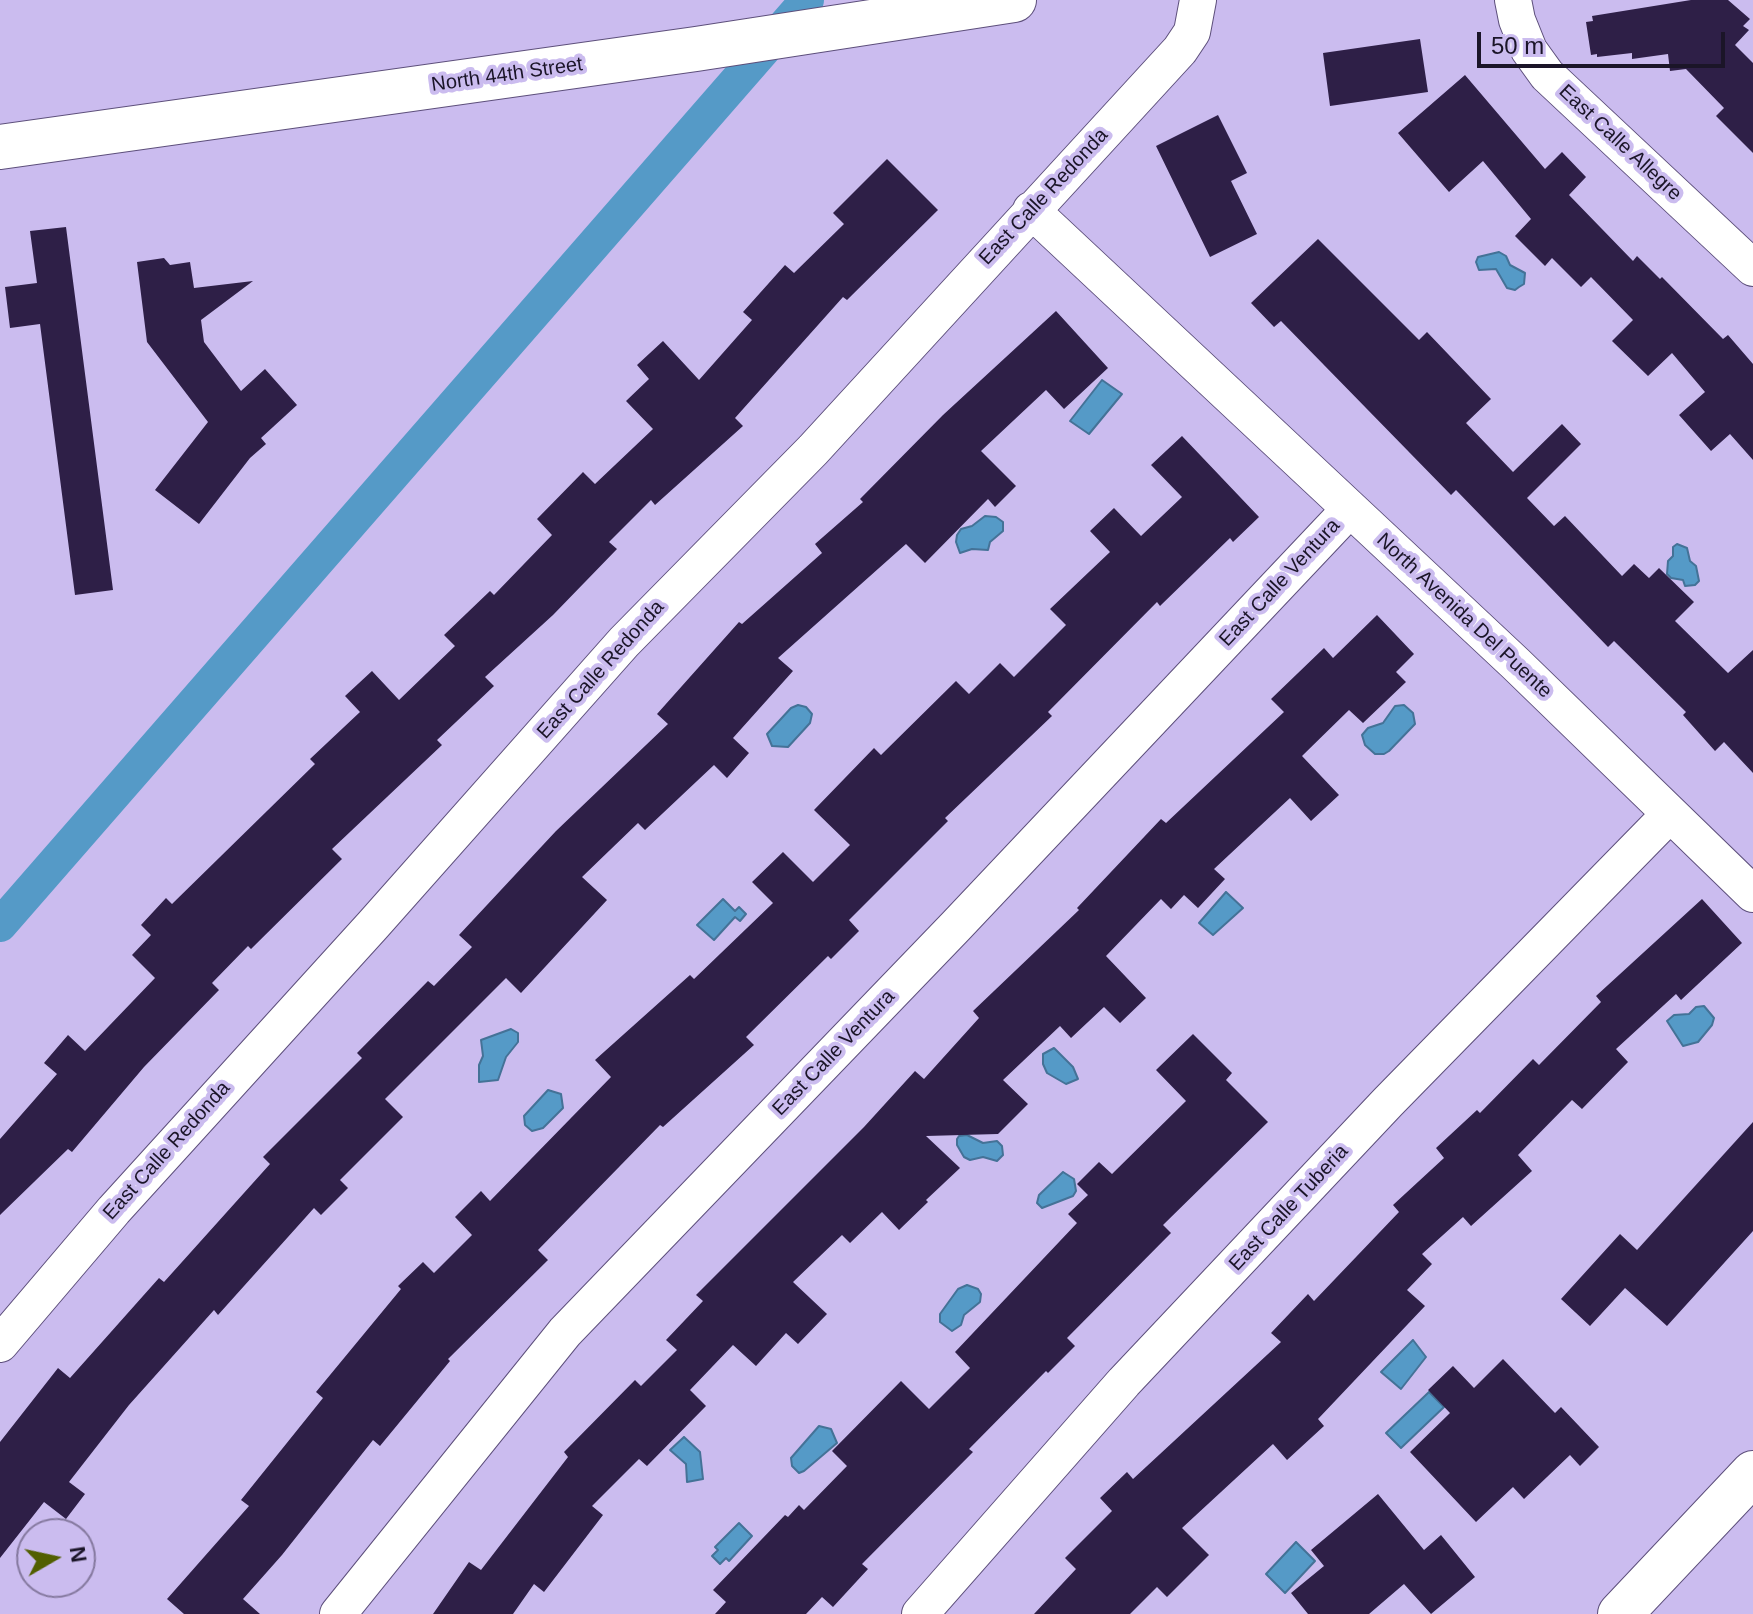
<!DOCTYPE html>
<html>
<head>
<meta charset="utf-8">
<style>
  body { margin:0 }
  #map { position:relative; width:1753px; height:1614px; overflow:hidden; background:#cbbcef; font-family:Arial,sans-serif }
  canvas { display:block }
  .north { position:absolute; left:16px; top:1518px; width:80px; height:80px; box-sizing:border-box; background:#cbbcef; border:2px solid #85799f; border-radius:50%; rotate:81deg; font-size:22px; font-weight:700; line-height:32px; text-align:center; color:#1b1528 }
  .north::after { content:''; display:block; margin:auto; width:28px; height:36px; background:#525f00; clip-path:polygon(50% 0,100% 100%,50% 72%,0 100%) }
  .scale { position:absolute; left:1477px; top:32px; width:248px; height:36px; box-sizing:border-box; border:4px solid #1b1528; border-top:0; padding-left:10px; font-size:24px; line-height:28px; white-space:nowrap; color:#1b1528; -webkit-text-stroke:6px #cbbcef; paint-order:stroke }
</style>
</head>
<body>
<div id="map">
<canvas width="1753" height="1614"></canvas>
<div class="north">N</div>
<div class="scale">50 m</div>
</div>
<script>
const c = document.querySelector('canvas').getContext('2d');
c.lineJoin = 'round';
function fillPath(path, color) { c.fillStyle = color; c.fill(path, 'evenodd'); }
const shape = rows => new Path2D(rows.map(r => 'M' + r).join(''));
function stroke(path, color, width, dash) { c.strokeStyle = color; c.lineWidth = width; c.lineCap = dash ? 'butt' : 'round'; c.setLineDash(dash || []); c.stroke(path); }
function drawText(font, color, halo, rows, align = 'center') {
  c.font = font + ' Arial,sans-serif'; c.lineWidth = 8; c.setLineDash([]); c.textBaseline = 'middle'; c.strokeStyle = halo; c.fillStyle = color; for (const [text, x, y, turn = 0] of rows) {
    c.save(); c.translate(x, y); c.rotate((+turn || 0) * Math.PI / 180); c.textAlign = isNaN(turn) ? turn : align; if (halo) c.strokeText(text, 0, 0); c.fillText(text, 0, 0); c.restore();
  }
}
const water = shape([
  [1499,252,1506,256,1510,265,1525,273,1524,284,1519,287,1515,290,1507,288,1496,269,1479,270,1476,262,1478,257,1499,252],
  [1102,380,1122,394,1089,434,1070,421,1102,380],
  [985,516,996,517,1003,522,1003,531,990,542,988,550,972,549,960,553,956,542,957,535,961,529,972,526,985,516],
  [1677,544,1687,548,1690,561,1696,566,1699,581,1695,585,1685,586,1683,580,1671,578,1667,574,1668,561,1673,556,1673,547,1677,544],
  [798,705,806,707,812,714,810,723,788,747,772,746,767,734,791,708,798,705],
  [1404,705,1413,713,1415,724,1389,751,1384,754,1375,754,1365,745,1362,735,1368,728,1383,723,1395,706,1404,705],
  [1226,892,1243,908,1213,935,1199,923,1226,892],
  [723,899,735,911,739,907,746,914,740,921,735,917,714,940,697,925,723,899],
  [1704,1006,1714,1018,1712,1025,1698,1042,1683,1046,1667,1021,1674,1015,1689,1014,1696,1007,1704,1006],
  [511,1029,518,1033,518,1042,506,1057,498,1080,479,1082,479,1065,483,1056,481,1040,511,1029],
  [1054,1048,1073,1067,1078,1079,1066,1084,1047,1073,1043,1064,1043,1054,1054,1048],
  [548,1090,561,1094,563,1108,543,1128,532,1131,525,1125,524,1116,548,1090],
  [967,1135,983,1143,997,1141,1002,1146,1003,1155,997,1161,983,1157,970,1160,964,1157,957,1145,957,1139,959,1136,967,1135],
  [1063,1172,1074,1179,1076,1191,1073,1196,1042,1208,1037,1203,1039,1195,1063,1172],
  [967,1285,978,1289,981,1294,980,1302,964,1315,961,1325,952,1331,940,1322,940,1314,958,1289,967,1285],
  [1413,1340,1426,1357,1401,1389,1381,1372,1413,1340],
  [1429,1392,1444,1407,1401,1448,1386,1433,1429,1392],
  [819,1426,831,1429,837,1443,804,1471,799,1473,792,1466,791,1458,819,1426],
  [684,1437,700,1452,703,1479,687,1482,686,1464,670,1450,684,1437],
  [739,1523,752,1536,729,1561,726,1558,720,1564,712,1556,718,1550,715,1547,739,1523],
  [1296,1542,1315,1561,1285,1593,1266,1574,1296,1542]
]);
fillPath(water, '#559ac7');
stroke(water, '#447297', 2);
stroke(shape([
  [0,925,807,0]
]), '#559ac7', 34);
fillPath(shape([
  [1691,0,1728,0,1750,19,1743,26,1749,30,1735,45,1753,63,1753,153,1716,116,1724,108,1686,69,1670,71,1668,54,1632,59,1632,53,1597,57,1597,54,1591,55,1586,22,1593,21,1592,16],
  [1420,39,1428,92,1330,106,1323,53],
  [1465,75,1545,169,1562,152,1586,177,1569,195,1633,261,1637,256,1660,279,1662,277,1723,339,1728,335,1753,364,1753,460,1730,434,1711,451,1679,415,1705,392,1672,353,1648,376,1612,341,1633,320,1591,277,1581,287,1552,258,1545,266,1515,236,1531,219,1483,161,1449,192,1398,133],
  [1218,115,1247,173,1231,181,1257,234,1210,257,1156,146],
  [887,159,938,210,847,300,843,297,735,418,743,426,655,505,651,500,609,542,617,549,553,615,485,677,494,686,437,740,442,745,332,849,342,859,251,949,248,946,212,983,219,990,144,1067,72,1152,68,1149,0,1215,0,1139,57,1074,44,1063,68,1035,85,1051,155,978,132,955,151,935,141,925,166,898,172,904,315,764,310,759,360,712,345,696,372,671,399,700,455,646,444,635,490,591,494,595,552,535,537,519,583,472,595,484,653,429,626,401,649,379,637,365,663,341,699,380,752,320,743,312,785,265,794,273,844,224,833,213],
  [66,227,113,590,75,595,40,324,10,328,5,287,37,283,30,231],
  [1318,239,1419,340,1427,332,1491,399,1466,423,1513,472,1562,424,1581,444,1527,498,1554,526,1565,516,1622,576,1634,564,1649,578,1659,568,1694,602,1675,621,1728,673,1753,650,1753,773,1724,742,1715,751,1683,715,1686,712,1614,641,1608,647,1456,490,1451,495,1281,321,1274,327,1251,303],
  [164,258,170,265,190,262,194,288,253,281,201,320,204,342,241,391,265,369,297,405,261,438,266,444,250,458,199,524,155,490,208,422,147,342,137,262],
  [1056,311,1108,368,1064,409,1046,390,981,451,1016,486,995,507,988,499,925,563,906,544,778,658,793,671,733,738,749,753,727,778,714,765,645,830,638,823,582,877,607,900,521,993,506,978,385,1099,403,1117,340,1180,348,1188,321,1215,314,1208,218,1315,214,1310,129,1405,69,1482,85,1494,66,1519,44,1502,0,1558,0,1442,58,1368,70,1378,159,1278,164,1282,270,1164,263,1157,362,1058,357,1053,428,981,434,986,472,947,459,935,556,831,668,724,657,714,739,622,742,624,822,553,815,544,863,502,860,499,943,415],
  [1182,436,1259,517,1233,542,1230,538,1160,606,1157,602,1048,712,1052,716,945,818,948,821,849,920,859,931,831,959,828,956,746,1037,754,1045,663,1127,660,1125,538,1250,548,1260,448,1359,450,1361,380,1446,373,1440,282,1555,243,1599,260,1614,184,1614,167,1599,249,1506,241,1500,323,1398,316,1392,401,1289,398,1286,423,1262,434,1273,472,1235,455,1217,481,1191,490,1201,611,1077,595,1060,690,975,694,979,773,903,752,882,783,852,813,882,850,845,814,810,874,748,881,755,956,681,969,694,1000,663,1014,677,1066,625,1050,609,1110,552,1090,531,1114,508,1141,536,1182,497,1151,465],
  [1377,615,1414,654,1396,672,1406,682,1363,723,1349,710,1302,756,1339,795,1311,821,1290,798,1214,869,1225,879,1198,908,1184,895,1171,909,1161,899,1106,956,1146,998,1120,1023,1104,1007,1071,1038,1060,1026,1003,1080,1028,1104,998,1134,926,1136,960,1168,926,1200,928,1202,899,1230,882,1212,850,1243,842,1235,793,1282,827,1314,798,1344,786,1333,756,1366,733,1345,690,1390,706,1406,647,1466,639,1459,592,1506,603,1515,544,1592,534,1584,513,1614,433,1614,469,1562,481,1570,568,1457,564,1452,635,1380,641,1386,677,1350,666,1340,703,1301,696,1295,864,1127,915,1071,924,1079,979,1018,973,1011,1079,910,1077,908,1161,819,1166,823,1284,712,1271,699,1324,648,1333,658],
  [1702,899,1742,943,1681,1000,1676,994,1616,1049,1628,1062,1582,1109,1572,1100,1518,1155,1532,1171,1471,1226,1463,1217,1422,1254,1432,1264,1407,1290,1425,1306,1318,1419,1324,1426,1287,1460,1273,1444,1182,1528,1209,1555,1167,1597,1157,1587,1130,1614,1034,1614,1076,1569,1065,1558,1112,1511,1100,1498,1127,1472,1133,1479,1281,1342,1271,1333,1308,1294,1314,1301,1399,1212,1393,1205,1444,1158,1436,1148,1477,1110,1480,1113,1533,1059,1539,1065,1601,1002,1596,996],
  [1193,1034,1232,1073,1226,1080,1268,1122,1163,1225,1171,1233,1067,1338,1075,1346,1048,1373,1046,1371,969,1449,973,1452,862,1564,868,1569,833,1607,822,1597,806,1614,715,1614,726,1602,713,1590,785,1515,788,1517,799,1505,804,1510,847,1466,832,1451,901,1381,929,1409,970,1368,955,1352,1077,1223,1068,1214,1088,1195,1077,1184,1099,1162,1112,1174,1186,1101,1156,1070],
  [1753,1122,1753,1231,1667,1326,1625,1288,1590,1326,1561,1299,1620,1234,1637,1250],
  [1503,1359,1555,1413,1561,1407,1599,1447,1580,1466,1570,1455,1524,1499,1513,1487,1476,1522,1410,1452,1450,1413,1428,1390,1453,1366,1474,1388],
  [1378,1494,1424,1550,1441,1535,1475,1577,1431,1614,1404,1584,1369,1614,1308,1614,1291,1593,1324,1566,1311,1550]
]), '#2e1f47');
const street = shape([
  [1513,0,1517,20,1529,50,1547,75,1753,268],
  [1031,210,1516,664,1753,894],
  [0,1344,114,1210,373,925,624,642,813,450,1180,50,1192,32,1198,0],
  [338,1614,565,1332,956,926,1350,509],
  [920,1614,1124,1382,1388,1102,1670,814]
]);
const secondary = shape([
  [1620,1614,1753,1473]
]);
const primary = shape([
  [0,147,696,49,1014,0]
]);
stroke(street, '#5d4f7b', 38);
stroke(secondary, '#5d4f7b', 46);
stroke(primary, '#5d4f7b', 46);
stroke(street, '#fff', 36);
stroke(secondary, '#fff', 44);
stroke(primary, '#fff', 44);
drawText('20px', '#1b1528', '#cbbcef', [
  ["North 44th Street",507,75,-8],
  ["East Calle Allegre",1620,143,43],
  ["East Calle Redonda",1044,197,-47],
  ["East Calle Ventura",1280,583,-47],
  ["North Avenida Del Puente",1464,616,43],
  ["East Calle Redonda",601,670,-48],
  ["East Calle Ventura",834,1053,-46],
  ["East Calle Redonda",167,1151,-48],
  ["East Calle Tuberia",1289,1208,-47]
]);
</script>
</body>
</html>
